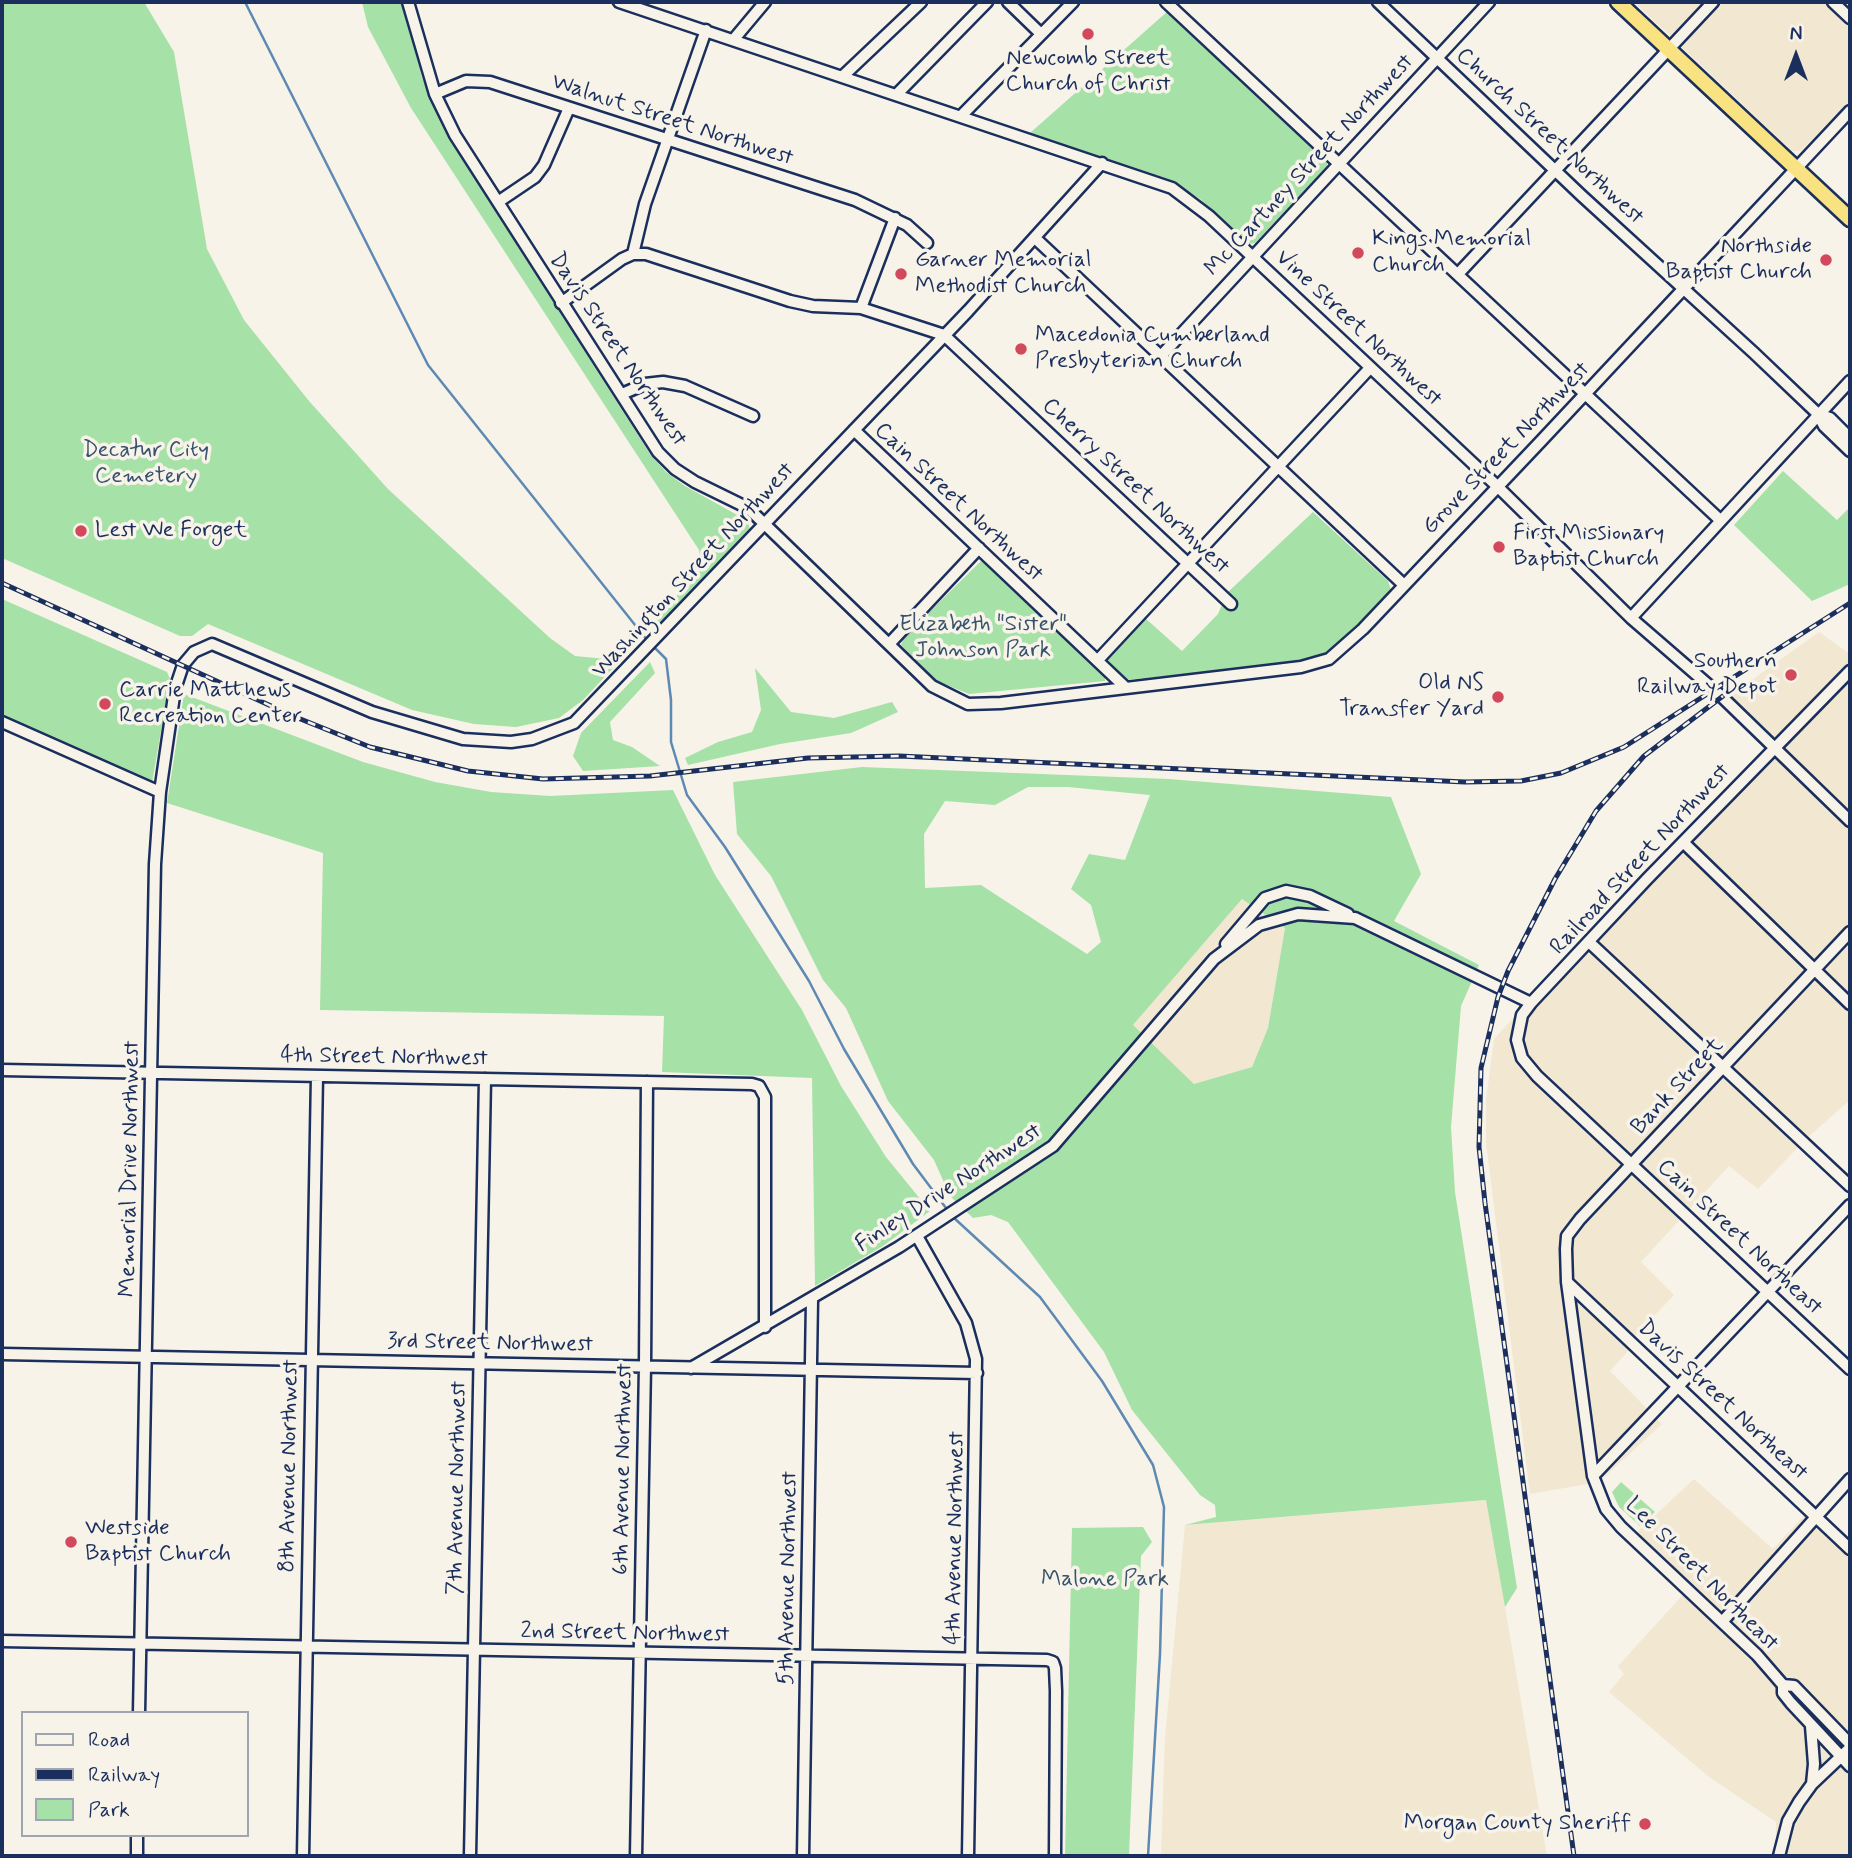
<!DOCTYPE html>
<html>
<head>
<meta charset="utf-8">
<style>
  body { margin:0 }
  #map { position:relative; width:1852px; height:1858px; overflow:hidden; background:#f7f3e8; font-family:Mynerve,sans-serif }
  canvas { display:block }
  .frame { position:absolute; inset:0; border:4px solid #1b2f5e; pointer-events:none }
  .legend { position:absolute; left:21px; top:1711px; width:228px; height:126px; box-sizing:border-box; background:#f7f3e8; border:2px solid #9fa5b1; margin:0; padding:9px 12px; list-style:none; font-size:21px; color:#1b2f5e }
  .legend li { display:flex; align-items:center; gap:14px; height:35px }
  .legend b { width:35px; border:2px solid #9fa5b1 }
  .north { position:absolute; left:1761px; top:21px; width:70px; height:70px; -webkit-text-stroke:5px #f7f3e8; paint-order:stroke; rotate:0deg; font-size:19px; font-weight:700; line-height:28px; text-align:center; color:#1b2f5e }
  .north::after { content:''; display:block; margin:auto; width:24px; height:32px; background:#1b2f5e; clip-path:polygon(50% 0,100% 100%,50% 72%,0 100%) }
</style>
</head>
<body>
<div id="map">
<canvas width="1852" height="1858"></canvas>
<div class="frame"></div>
<ul class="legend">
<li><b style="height:9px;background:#f7f3e8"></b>Road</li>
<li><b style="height:9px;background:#1b2f5e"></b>Railway</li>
<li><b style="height:19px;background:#a6e1a7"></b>Park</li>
</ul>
<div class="north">N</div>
</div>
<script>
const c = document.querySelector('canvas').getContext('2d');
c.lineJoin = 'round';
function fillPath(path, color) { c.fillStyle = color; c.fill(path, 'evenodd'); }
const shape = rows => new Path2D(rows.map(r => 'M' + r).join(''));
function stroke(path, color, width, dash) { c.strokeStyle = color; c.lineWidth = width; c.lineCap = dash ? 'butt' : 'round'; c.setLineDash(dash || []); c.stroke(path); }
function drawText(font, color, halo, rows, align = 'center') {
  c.font = font + ' Mynerve,sans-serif'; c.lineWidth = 7; c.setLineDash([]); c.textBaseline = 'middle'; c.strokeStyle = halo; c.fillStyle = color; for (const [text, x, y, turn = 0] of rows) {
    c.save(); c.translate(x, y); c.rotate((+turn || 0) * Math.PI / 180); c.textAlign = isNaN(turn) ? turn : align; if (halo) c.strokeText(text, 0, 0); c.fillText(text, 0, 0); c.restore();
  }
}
fillPath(shape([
  [1634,2,1850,2,1850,127,1836,114,1801,151,1792,151],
  [1819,632,1850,654,1850,1100,1808,1137,1758,1189,1729,1166,1641,1262,1674,1295,1634,1337,1627,1352,1610,1371,1662,1424,1599,1482,1530,1494,1486,1143,1486,1100,1494,1039,1765,747,1720,703],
  [1242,899,1285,928,1268,1028,1252,1067,1194,1084,1133,1025],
  [1694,1479,1773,1549,1812,1507,1850,1542,1850,1741,1835,1758,1850,1772,1850,1856,1776,1856,1776,1822,1709,1777,1609,1692,1624,1674,1618,1666,1690,1587,1634,1535],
  [1487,1500,1547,1856,1161,1856,1165,1738,1185,1525]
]), '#f2e7d1');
fillPath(shape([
  [2,2,144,2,174,52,207,249,244,320,309,401,388,489,550,638,575,656,606,659,627,648,631,649,583,700,559,718,516,727,474,724,412,710,208,624,192,636,180,636,2,558],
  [362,2,403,2,422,78,449,138,650,454,666,472,685,486,748,521,750,530,746,536,657,627,652,621,698,574,701,565,699,550,411,108,368,27],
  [1168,11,1327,161,1327,166,1255,243,1248,244,1200,199,1168,179,1030,133],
  [1783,471,1837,520,1850,507,1850,584,1812,601,1734,525],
  [1313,512,1388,581,1391,590,1336,647,1315,661,1126,680,1105,661,1145,618,1182,651,1218,614,1227,593],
  [982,560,1105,677,1105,681,969,694,937,681,901,645,904,637],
  [2,599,167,672,170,679,152,783,2,716],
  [650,662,655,673,610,722,613,740,632,747,660,766,583,771,573,756,581,733],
  [755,668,791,712,834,718,892,702,898,712,851,733,780,744,688,765,685,758,718,742,752,732,761,710],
  [184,694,363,762,435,782,491,792,550,796,673,790,715,875,802,1010,841,1086,886,1157,930,1211,883,1246,815,1286,812,1078,662,1072,664,1016,320,1010,323,853,167,803],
  [862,767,1169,779,1391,797,1421,874,1394,921,1479,965,1461,1006,1451,1127,1455,1192,1517,1588,1505,1607,1486,1500,1185,1525,1216,1517,1215,1505,1200,1495,1132,1410,1104,1352,1008,1222,991,1215,973,1218,950,1196,934,1160,888,1101,846,1008,823,980,771,876,737,834,733,782],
  [1028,787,1068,787,1150,795,1125,860,1089,854,1071,889,1091,905,1101,942,1087,954,981,885,925,888,924,834,945,801,995,805],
  [1242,899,1285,928,1268,1028,1252,1067,1194,1084,1133,1025],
  [1621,1482,1655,1512,1640,1526,1619,1507,1612,1492],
  [1143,1527,1152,1542,1141,1556,1129,1856,1065,1856,1072,1528]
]), '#a6e1a7');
stroke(shape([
  [245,2,428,365,647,640],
  [652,645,666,659,671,700,671,742,687,795,725,847,809,981,844,1049,913,1164,949,1212],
  [953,1217,1040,1297,1102,1381,1153,1465,1164,1507,1160,1654,1148,1856]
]), '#5e89b2', 2.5);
const minor = shape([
  [408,2,435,94,455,135,658,452,675,469,695,482,748,508,932,686,968,704,1001,703,1301,667,1329,659,1363,629,1542,440,1850,111],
  [619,2,1172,188,1209,216,1497,486,1631,618,1720,695,1850,821],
  [1008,2,1041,34],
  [1166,2,1719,519],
  [1378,2,1582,196,1754,353,1818,414,1824,426,1850,451],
  [1833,2,1850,18],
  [734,39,765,2],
  [843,76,921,2],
  [898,93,987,2],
  [435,94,466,81,490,82,855,200,907,225,927,243],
  [962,115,1073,2],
  [498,202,535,177,544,165,569,108],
  [1035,238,1404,585],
  [633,254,645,204,706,30],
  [1458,274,1713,2],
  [561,303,622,259,633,254,646,254,790,301,813,306,861,308,944,335,1231,604],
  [861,308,895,218],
  [1160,357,1489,2],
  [622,394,645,384,663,382,685,386,753,416],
  [1818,414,1830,418,1850,438],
  [854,430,1125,687],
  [1631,618,1850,381],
  [890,643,979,548],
  [1098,660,1370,368],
  [1850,671,1647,879,1531,1003,1522,1015,1517,1040,1522,1058,1537,1076,1850,1369],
  [2,722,160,792],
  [1683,842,1850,1004],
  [1850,932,1580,1219,1567,1236,1566,1249,1567,1282,1593,1476,1606,1509,1621,1527,1757,1655,1783,1685,1783,1693,1791,1703,1850,1766],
  [1589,942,1850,1186],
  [1226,944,1265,898,1286,891,1310,896,1348,914],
  [2,1070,752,1084,759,1086,765,1097,765,1327],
  [917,1236,966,1323,976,1359,968,1856],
  [1567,1282,1850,1549],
  [2,1354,977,1373],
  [691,1368,899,1247,1053,1146,1214,959,1259,925,1298,914,1355,918,1531,1003],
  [1593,1476,1850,1205],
  [1722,1622,1850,1479],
  [2,1641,1047,1660,1053,1662,1055,1668,1056,1691,1055,1856],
  [1783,1685,1794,1686,1850,1744],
  [139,1713,155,864,160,792,175,689,183,665,194,652,212,644,372,712,463,739,511,742,532,739,574,723,968,311,1102,163],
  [1811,1726,1814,1764,1812,1784],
  [137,1856,137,1835],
  [303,1856,317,1076],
  [470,1856,485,1079],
  [636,1856,645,1366,647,1082],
  [803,1856,812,1300],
  [1779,1856,1788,1821,1799,1802,1812,1784,1850,1748]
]);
const highway = shape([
  [1618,2,1850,219]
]);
stroke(minor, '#1b2f5e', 15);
stroke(highway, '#1b2f5e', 19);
stroke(minor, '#f7f3e8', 10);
stroke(highway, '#f8e281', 14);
const rail = shape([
  [2,583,293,716,370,747,468,771,543,779,650,776,808,758,899,756,1465,782,1521,781,1561,773,1624,747,1850,603],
  [1574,1856,1485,1203,1479,1147,1481,1068,1498,997,1508,971,1555,879,1596,811,1644,756,1723,696]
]);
stroke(rail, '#1b2f5e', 5);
stroke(rail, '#f7f3e8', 2.5, [8]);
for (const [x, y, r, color] of [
  [1088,34,7,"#d1495b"],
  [1358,253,7,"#d1495b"],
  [1826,260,7,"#d1495b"],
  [901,274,7,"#d1495b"],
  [1021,349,7,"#d1495b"],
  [81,531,7,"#d1495b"],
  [1499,547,7,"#d1495b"],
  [1791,675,7,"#d1495b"],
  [1498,697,7,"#d1495b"],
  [105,704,7,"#d1495b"],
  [71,1542,7,"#d1495b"],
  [1645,1824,7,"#d1495b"]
]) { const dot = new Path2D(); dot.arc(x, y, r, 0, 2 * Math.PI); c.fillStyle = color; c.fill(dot); stroke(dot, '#f7f3e8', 2.5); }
drawText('23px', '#1b2f5e', '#f7f3e8', [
  ["Newcomb Street",1088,59,"center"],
  ["Church of Christ",1088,85,"center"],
  ["Kings Memorial",1372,240],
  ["Church",1372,266],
  ["Northside",1812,247,"right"],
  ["Baptist Church",1812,273,"right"],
  ["Garner Memorial",915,261],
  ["Methodist Church",915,287],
  ["Macedonia Cumberland",1035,336],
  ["Presbyterian Church",1035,362],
  ["Lest We Forget",95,531],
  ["First Missionary",1513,534],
  ["Baptist Church",1513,560],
  ["Southern",1777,662,"right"],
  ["Railway Depot",1777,688,"right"],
  ["Old NS",1484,684,"right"],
  ["Transfer Yard",1484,710,"right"],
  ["Carrie Matthews",119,691],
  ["Recreation Center",119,717],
  ["Westside",85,1529],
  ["Baptist Church",85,1555],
  ["Morgan County Sheriff",1631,1824,"right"]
], 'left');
drawText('23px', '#1b2f5e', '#f7f3e8', [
  ["Walnut Street Northwest",672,121,18],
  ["Church Street Northwest",1549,137,43],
  ["Mc Cartney Street Northwest",1310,166,-47],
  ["Vine Street Northwest",1358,329,43],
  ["Davis Street Northwest",617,350,56],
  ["Grove Street Northwest",1507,449,-46],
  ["Cherry Street Northwest",1135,487,43],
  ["Cain Street Northwest",958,503,43],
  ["Washington Street Northwest",694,571,-47],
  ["Railroad Street Northwest",1641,860,-47],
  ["4th Street Northwest",384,1058,1],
  ["Bank Street",1678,1087,-47],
  ["Memorial Drive Northwest",131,1169,-89],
  ["Finley Drive Northwest",949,1189,-33],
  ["Cain Street Northeast",1739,1238,43],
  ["3rd Street Northwest",490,1344,1],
  ["Davis Street Northeast",1722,1401,43],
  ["8th Avenue Northwest",290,1466,-89],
  ["6th Avenue Northwest",624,1469,-89],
  ["7th Avenue Northwest",458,1488,-89],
  ["4th Avenue Northwest",956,1538,-89],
  ["Lee Street Northeast",1701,1575,45],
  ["5th Avenue Northwest",789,1578,-89],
  ["2nd Street Northwest",625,1634,1]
]);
drawText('23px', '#37536d', '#f7f3e8', [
  ["Decatur City",146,451],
  ["Cemetery",146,477],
  ["Elizabeth \"Sister\"",983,625],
  ["Johnson Park",983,651],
  ["Malone Park",1105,1580]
]);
</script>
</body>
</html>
